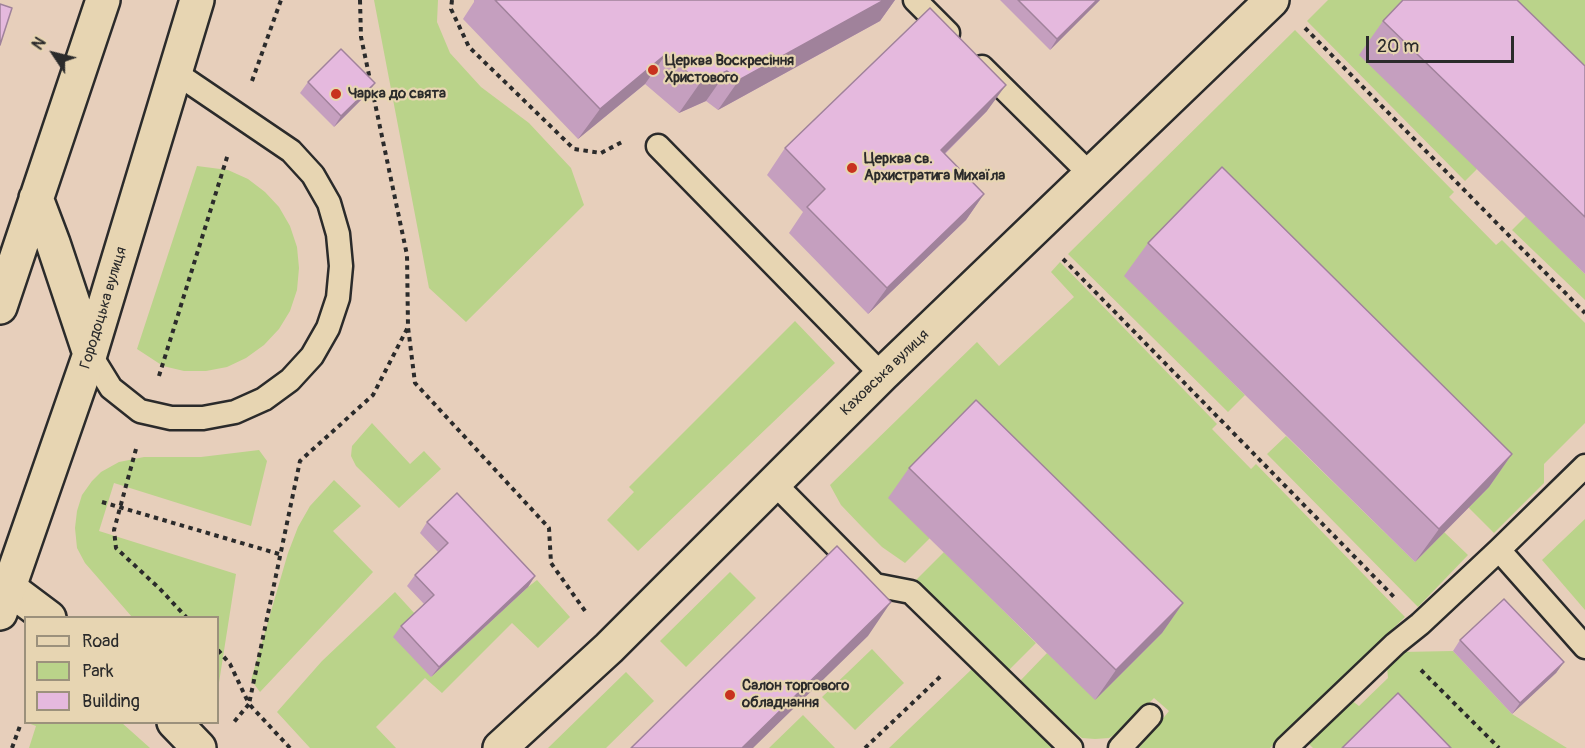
<!DOCTYPE html>
<html>
<head>
<meta charset="utf-8">
<style>
  body { margin:0 }
  #map { position:relative; width:1585px; height:748px; overflow:hidden; background:#e7cfbb; font-family:Pangolin,sans-serif }
  canvas { display:block }
  .legend { position:absolute; left:24px; top:616px; width:195px; height:108px; box-sizing:border-box; background:#e7d5b2; border:2px solid #9c917c; margin:0; padding:8px 10px; list-style:none; font-size:18px; color:#2b2b2b }
  .legend li { display:flex; align-items:center; gap:12px; height:30px }
  .legend b { width:30px; border:2px solid #9c917c }
  .north { position:absolute; left:24px; top:24px; width:60px; height:60px; -webkit-text-stroke:4px #e7d5b2; paint-order:stroke; rotate:305deg; font-size:16px; font-weight:700; line-height:24px; text-align:center; color:#2b2b2b }
  .north::after { content:''; display:block; margin:auto; width:21px; height:27px; background:#2b2b2b; clip-path:polygon(50% 0,100% 100%,50% 72%,0 100%) }
  .scale { position:absolute; left:1366px; top:36px; width:148px; height:27px; box-sizing:border-box; border:3px solid #2b2b2b; border-top:0; padding-left:8px; font-size:18px; line-height:21px; white-space:nowrap; color:#2b2b2b; -webkit-text-stroke:4px #e7d5b2; paint-order:stroke }
</style>
</head>
<body>
<div id="map">
<canvas width="1585" height="748"></canvas>
<ul class="legend">
<li><b style="height:8px;background:#e7d5b2"></b>Road</li>
<li><b style="height:16px;background:#bad38a"></b>Park</li>
<li><b style="height:16px;background:#e5b9de"></b>Building</li>
</ul>
<div class="north">N</div>
<div class="scale">20 m</div>
</div>
<script>
const c = document.querySelector('canvas').getContext('2d');
c.lineJoin = 'round';
function fillPath(path, color) { c.fillStyle = color; c.fill(path, 'evenodd'); }
const shape = rows => new Path2D(rows.map(r => 'M' + r).join(''));
function stroke(path, color, width, dash) { c.strokeStyle = color; c.lineWidth = width; c.lineCap = dash ? 'butt' : 'round'; c.setLineDash(dash || []); c.stroke(path); }
function drawText(font, color, halo, rows, align = 'center') {
  c.font = font + ' Pangolin,sans-serif'; c.lineWidth = 4.5; c.setLineDash([]); c.textBaseline = 'middle'; c.strokeStyle = halo; c.fillStyle = color; for (const [text, x, y, turn = 0] of rows) {
    c.save(); c.translate(x, y); c.rotate((+turn || 0) * Math.PI / 180); c.textAlign = isNaN(turn) ? turn : align; if (halo) c.strokeText(text, 0, 0); c.fillText(text, 0, 0); c.restore();
  }
}
fillPath(shape([
  [374,0,438,0,437,22,450,53,481,87,529,123,571,168,584,205,466,322,429,288],
  [1328,0,1412,0,1477,169,1465,181,1307,21],
  [1459,0,1585,0,1585,123],
  [1295,30,1454,192,1449,197,1496,245,1502,240,1585,323,1585,423,1544,464,1544,483,1494,533,1469,508,1125,276,1245,395,1228,412,1068,254],
  [197,166,228,170,248,179,265,192,279,207,290,226,297,247,299,268,297,290,290,311,279,329,264,345,246,358,227,367,206,371,184,371,163,366,137,349],
  [1526,216,1585,274,1585,300,1512,230],
  [1060,262,1217,424,1212,429,1251,469,1256,464,1405,617,1270,748,1139,748,1169,711,1154,698,1123,730,1109,738,1095,739,1082,738,1068,728,1020,681,1047,653,1095,700,930,538,905,563,882,547,862,527,841,505,830,485,977,342,999,366,1074,297,1051,272],
  [795,321,835,363,638,551,607,520,634,492,629,487],
  [372,423,410,464,424,451,441,469,399,508,356,466,351,456,352,446],
  [1286,436,1415,562,1444,532,1468,555,1418,607,1267,454],
  [259,450,267,461,251,526,114,483,99,531,236,574,218,689,218,618,132,617,85,563,77,548,75,528,77,511,82,495,92,481,101,472,119,462,144,457,201,457],
  [334,480,361,506,333,531,373,572,260,692,251,680,288,553,298,527,310,506],
  [1585,519,1585,610,1542,560],
  [944,552,1036,643,1009,670,916,580],
  [730,572,756,598,686,667,660,641],
  [537,580,570,617,538,648,512,623,442,693,425,678,376,727,396,748,310,748,277,712,322,661,395,592,416,615,431,677,528,587],
  [872,649,904,683,855,730,822,697],
  [1453,651,1512,714,1567,748,1313,748,1307,742,1351,700,1359,706,1388,678,1387,667,1401,652],
  [972,669,1053,748,889,748],
  [626,672,654,701,606,748,548,748],
  [803,715,835,748,769,748],
  [28,723,122,723,150,748,29,748,36,726]
]), '#bad38a');
const service = shape([
  [915,0,948,33],
  [982,67,1090,174],
  [658,146,882,375],
  [90,354,111,388,140,411,171,418,203,418,235,412,264,399,290,380,312,356,328,328,338,298,341,266,338,234,329,203,313,175,291,151,176,73],
  [773,482,875,585,911,592,1071,748],
  [1499,550,1585,647],
  [1120,748,1150,716],
  [1286,748,1395,644,1420,624,1499,550,1585,466]
]);
const minor = shape([
  [500,748,609,648,882,375,1272,0]
]);
const tertiary = shape([
  [9,588,49,618],
  [174,722,199,748]
]);
const primary = shape([
  [36,198,53,243,90,354],
  [0,307,103,0],
  [0,613,90,354,197,0]
]);
stroke(service, '#2b2b2b', 27);
stroke(minor, '#2b2b2b', 38);
stroke(tertiary, '#2b2b2b', 38);
stroke(primary, '#2b2b2b', 38);
stroke(shape([
  [360,0,361,37,407,255,408,327,415,383,549,528,551,563,585,611],
  [452,0,451,9,469,47,574,149,601,153,622,142],
  [1305,28,1585,313],
  [252,81,281,0],
  [1063,259,1394,597],
  [159,376,228,154],
  [136,449,114,530,116,548,160,589,187,618],
  [102,502,279,554],
  [218,650,230,664,249,704,234,722],
  [1421,670,1499,748],
  [12,748,21,723],
  [290,748,249,704,300,461,373,395,408,327],
  [865,748,943,674]
]), '#2b2b2b', 4, [4.5, 4.5]);
stroke(service, '#e7d5b2', 22);
stroke(minor, '#e7d5b2', 33);
stroke(tertiary, '#e7d5b2', 33);
stroke(primary, '#e7d5b2', 33);
fillPath(shape([
  [474,0,895,0,880,21,718,110,706,101,679,113,645,84,578,139,463,19,474,2],
  [1000,0,1100,0,1050,50],
  [1383,21,1585,66,1585,274,1359,55],
  [308,82,375,83,367,94,334,127,300,93],
  [987,111,945,154,984,194,966,220,868,314,789,233,803,212,767,175,785,148],
  [1148,243,1512,454,1489,487,1415,562,1124,276],
  [909,468,1183,603,1162,633,1095,700,888,498],
  [427,522,535,576,528,587,431,677,393,637,401,626,424,604,407,586,415,575,438,552,420,533],
  [1460,640,1564,662,1556,673,1512,714,1453,651]
]), '#c59fbf');
fillPath(shape([
  [884,0,895,0,880,21,718,110,739,80],
  [1097,0,1100,0,1050,50,1057,39],
  [666,54,645,84,578,139,600,109],
  [727,71,706,101,679,113,700,83],
  [375,83,367,94,334,127,341,116],
  [1006,85,987,111,922,176,941,150],
  [984,194,966,220,868,314,887,288],
  [1512,454,1489,487,1415,562,1439,529],
  [535,576,528,587,431,677,439,667],
  [891,602,868,636,753,748,742,748],
  [1183,603,1162,633,1095,700,1116,670],
  [1564,662,1556,673,1512,714,1520,703]
]), '#a0829b');
const building = shape([
  [495,0,884,0,739,80,727,71,700,83,666,54,600,109,495,0],
  [1018,0,1097,0,1057,39,1018,0],
  [1403,0,1517,0,1585,66,1585,217,1383,21,1403,0],
  [0,4,12,8,0,45,0,4],
  [930,8,1006,85,941,150,984,194,887,288,807,207,825,189,785,148,930,8],
  [341,49,375,83,341,116,308,82,341,49],
  [1222,167,1512,454,1439,529,1148,243,1222,167],
  [976,400,1183,603,1116,670,909,468,976,400],
  [457,493,535,576,439,667,401,626,434,595,415,575,448,543,427,522,457,493],
  [837,546,891,602,742,748,631,748,837,546],
  [1504,599,1564,662,1520,703,1460,640,1504,599],
  [1398,693,1451,748,1342,748,1398,693]
]);
fillPath(building, '#e5b9de');
stroke(building, '#a0829b', 1.5);
for (const [x, y, r, color] of [
  [653,70,6,"#c8321e"],
  [336,94,6,"#c8321e"],
  [852,168,6,"#c8321e"],
  [730,695,6,"#c8321e"]
]) { const dot = new Path2D(); dot.arc(x, y, r, 0, 2 * Math.PI); c.fillStyle = color; c.fill(dot); stroke(dot, '#e7d5b2', 2); }
drawText('bold 15px', '#2b2b2b', '#e7d5b2', [
  ["Церква Воскресіння",665,61],
  ["Христового",665,78],
  ["Чарка до свята",348,94],
  ["Церква св.",864,159],
  ["Архистратига Михаїла",864,176],
  ["Салон торгового",742,686],
  ["обладнання",742,703]
], 'left');
drawText('15px', '#2b2b2b', '#e7d5b2', [
  ["Городоцька вулиця",104,308,-73],
  ["Каховська вулиця",885,373,-44]
]);
</script>
</body>
</html>
